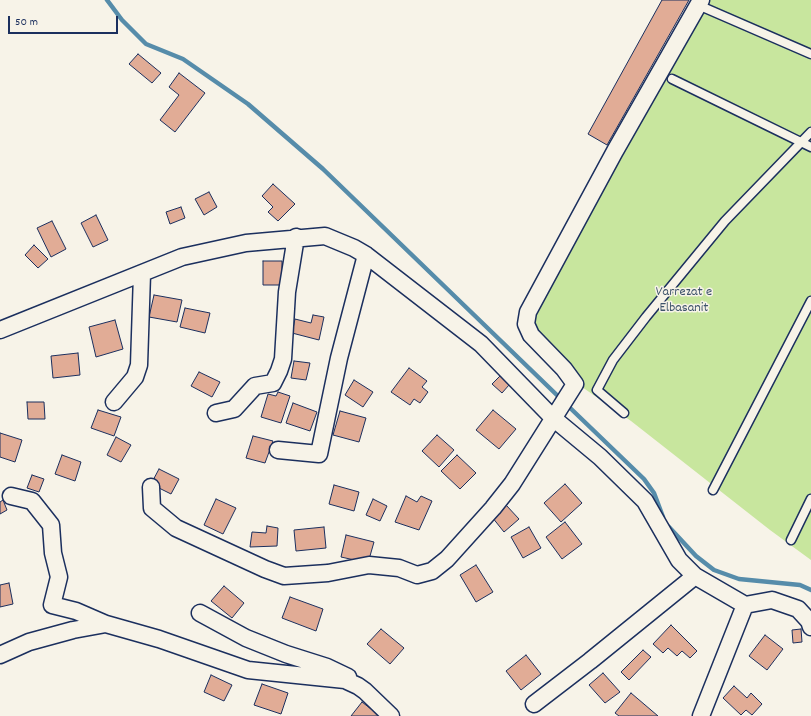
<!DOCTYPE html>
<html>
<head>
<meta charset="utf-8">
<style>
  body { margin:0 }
  #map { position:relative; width:811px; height:716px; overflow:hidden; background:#f7f3e8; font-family:Dekko,sans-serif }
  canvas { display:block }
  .scale { position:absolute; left:8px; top:16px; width:110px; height:18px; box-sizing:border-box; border:2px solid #1b2f5e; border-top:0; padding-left:5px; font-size:12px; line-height:14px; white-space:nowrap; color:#1b2f5e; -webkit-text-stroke:3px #f7f3e8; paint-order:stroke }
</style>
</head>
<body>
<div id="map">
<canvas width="811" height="716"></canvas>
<div class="scale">50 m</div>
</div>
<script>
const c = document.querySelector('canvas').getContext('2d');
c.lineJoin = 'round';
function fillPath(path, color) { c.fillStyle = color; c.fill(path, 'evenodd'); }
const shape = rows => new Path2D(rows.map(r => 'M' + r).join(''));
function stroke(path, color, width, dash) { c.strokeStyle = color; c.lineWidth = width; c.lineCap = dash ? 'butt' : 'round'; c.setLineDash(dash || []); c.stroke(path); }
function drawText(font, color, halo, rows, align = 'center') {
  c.font = font + ' Dekko,sans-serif'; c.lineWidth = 3; c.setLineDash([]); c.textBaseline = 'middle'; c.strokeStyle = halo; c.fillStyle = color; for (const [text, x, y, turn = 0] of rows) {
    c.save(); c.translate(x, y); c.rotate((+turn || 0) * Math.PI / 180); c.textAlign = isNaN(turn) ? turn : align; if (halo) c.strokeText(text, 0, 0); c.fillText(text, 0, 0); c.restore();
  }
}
fillPath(shape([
  [704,0,811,0,811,560,770,530,631,421,582,387,528,323]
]), '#c8e69e');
stroke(shape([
  [107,0,122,20,146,44,183,59,248,104,323,169,561,399],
  [566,404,644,479,654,493,663,517],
  [669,527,696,556,714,570,739,579,800,585,811,590]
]), '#568caa', 4.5);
const building = shape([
  [662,0,689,0,607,145,588,134,662,0],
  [138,54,161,73,152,83,129,64,138,54],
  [179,73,205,93,175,132,160,120,179,95,169,87,179,73],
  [273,184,295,204,278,221,268,212,273,207,262,196,273,184],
  [209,192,217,207,204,215,195,199,209,192],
  [181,207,185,218,170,224,166,212,181,207],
  [96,215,108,240,93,247,81,223,96,215],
  [52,221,66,249,51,257,37,228,52,221],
  [34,245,48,259,38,268,25,255,34,245],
  [263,261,282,261,282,285,263,285,263,261],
  [154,295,182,300,177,322,149,317,154,295],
  [185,308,210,313,205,333,180,327,185,308],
  [313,315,324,317,319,340,292,333,295,319,311,323,313,315],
  [115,320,123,349,96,357,89,327,115,320],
  [78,353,80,375,53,378,51,356,78,353],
  [294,361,310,363,306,380,291,378,294,361],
  [409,368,427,381,422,387,428,392,420,403,414,399,410,405,391,392,409,368],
  [199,372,220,382,212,397,191,386,199,372],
  [500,376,509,385,502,393,492,384,500,376],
  [354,380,373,392,363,407,345,395,354,380],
  [278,392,290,396,281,423,261,417,268,394,276,396,278,392],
  [27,402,44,402,45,419,28,419,27,402],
  [293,403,317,412,310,431,286,423,293,403],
  [98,410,121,417,114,436,91,428,98,410],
  [493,410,516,429,499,449,476,430,493,410],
  [340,411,366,418,359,442,333,435,340,411],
  [0,433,22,440,15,462,0,457,0,433],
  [437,435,454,450,439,467,422,451,437,435],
  [253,436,273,441,265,463,246,458,253,436],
  [116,437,131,445,121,462,107,455,116,437],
  [62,455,81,462,75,481,55,474,62,455],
  [457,455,476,473,460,489,441,471,457,455],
  [159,469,179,479,171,494,151,484,159,469],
  [32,475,44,479,39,492,27,488,32,475],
  [565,484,582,503,561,522,544,503,565,484],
  [334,485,359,492,354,511,329,504,334,485],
  [406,496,417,502,421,496,432,501,419,530,395,522,406,496],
  [216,499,236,508,223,534,204,525,216,499],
  [373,499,387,506,380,521,366,515,373,499],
  [3,500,7,510,0,514,0,502,3,500],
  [506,505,519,519,504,532,492,517,506,505],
  [565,522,582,544,562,559,546,537,565,522],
  [267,526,278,528,277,546,250,547,252,532,266,533,267,526],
  [324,527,326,548,296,551,294,530,324,527],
  [529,527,541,548,523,558,511,537,529,527],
  [346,535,374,542,368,563,341,557,346,535],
  [476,565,493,592,476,602,460,575,476,565],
  [9,583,13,604,0,607,0,585,9,583],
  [224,586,244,603,232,618,211,601,224,586],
  [290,597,323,609,316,631,282,618,290,597],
  [671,625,697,651,690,658,682,651,677,656,668,648,663,653,653,644,671,625],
  [381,629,404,648,390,664,367,644,381,629],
  [801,629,802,642,793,643,792,630,801,629],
  [765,635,783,649,767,670,749,656,765,635],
  [643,650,651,657,629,680,621,672,643,650],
  [526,655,541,674,521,690,506,671,526,655],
  [603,673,620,692,605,703,589,685,603,673],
  [211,675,232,685,224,701,204,692,211,675],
  [262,684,288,693,281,714,254,705,262,684],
  [734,686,747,698,751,693,762,704,752,715,746,710,741,715,723,698,734,686],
  [631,693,658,716,619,716,615,713,631,693],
  [362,702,380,716,351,716,362,702]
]);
fillPath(building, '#e1ac96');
stroke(building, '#1b2f5e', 1);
const lane = shape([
  [698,5,811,54],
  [672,79,811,147],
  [624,413,597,390,613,360,646,317,725,221,811,132],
  [713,490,811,301],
  [791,540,811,499]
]);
const street = shape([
  [0,330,182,257,246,243,325,236,354,248,366,255,481,344,553,418,600,457,645,501,679,560,695,576,745,605,772,600,798,609,809,621,811,627],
  [114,402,135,377,139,365,142,274],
  [216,413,234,409,255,386,273,383,279,371,283,359,287,292,296,237],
  [278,450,319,454,339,358,366,255],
  [151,487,152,508,176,528,265,569,284,576,328,573,369,565,399,568,417,575,432,571,447,559,493,508,512,484,575,384,564,369,531,335,526,324,528,312,615,151,701,0],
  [11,496,32,501,51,525,53,553,59,577,52,605,76,611,106,624],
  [200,613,246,638,286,654,327,667,348,677],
  [0,655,29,642,73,630,106,624,159,639,248,670,345,680,358,686,365,691,391,716],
  [534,704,590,661,695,576],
  [701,716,745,605]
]);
stroke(lane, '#1b2f5e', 11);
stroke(street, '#1b2f5e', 19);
stroke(lane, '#f7f3e8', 8);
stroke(street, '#f7f3e8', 16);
drawText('14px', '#3e546b', '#f7f3e8', [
  ["Varrezat e",684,293],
  ["Elbasanit",684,309]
]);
</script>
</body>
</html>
